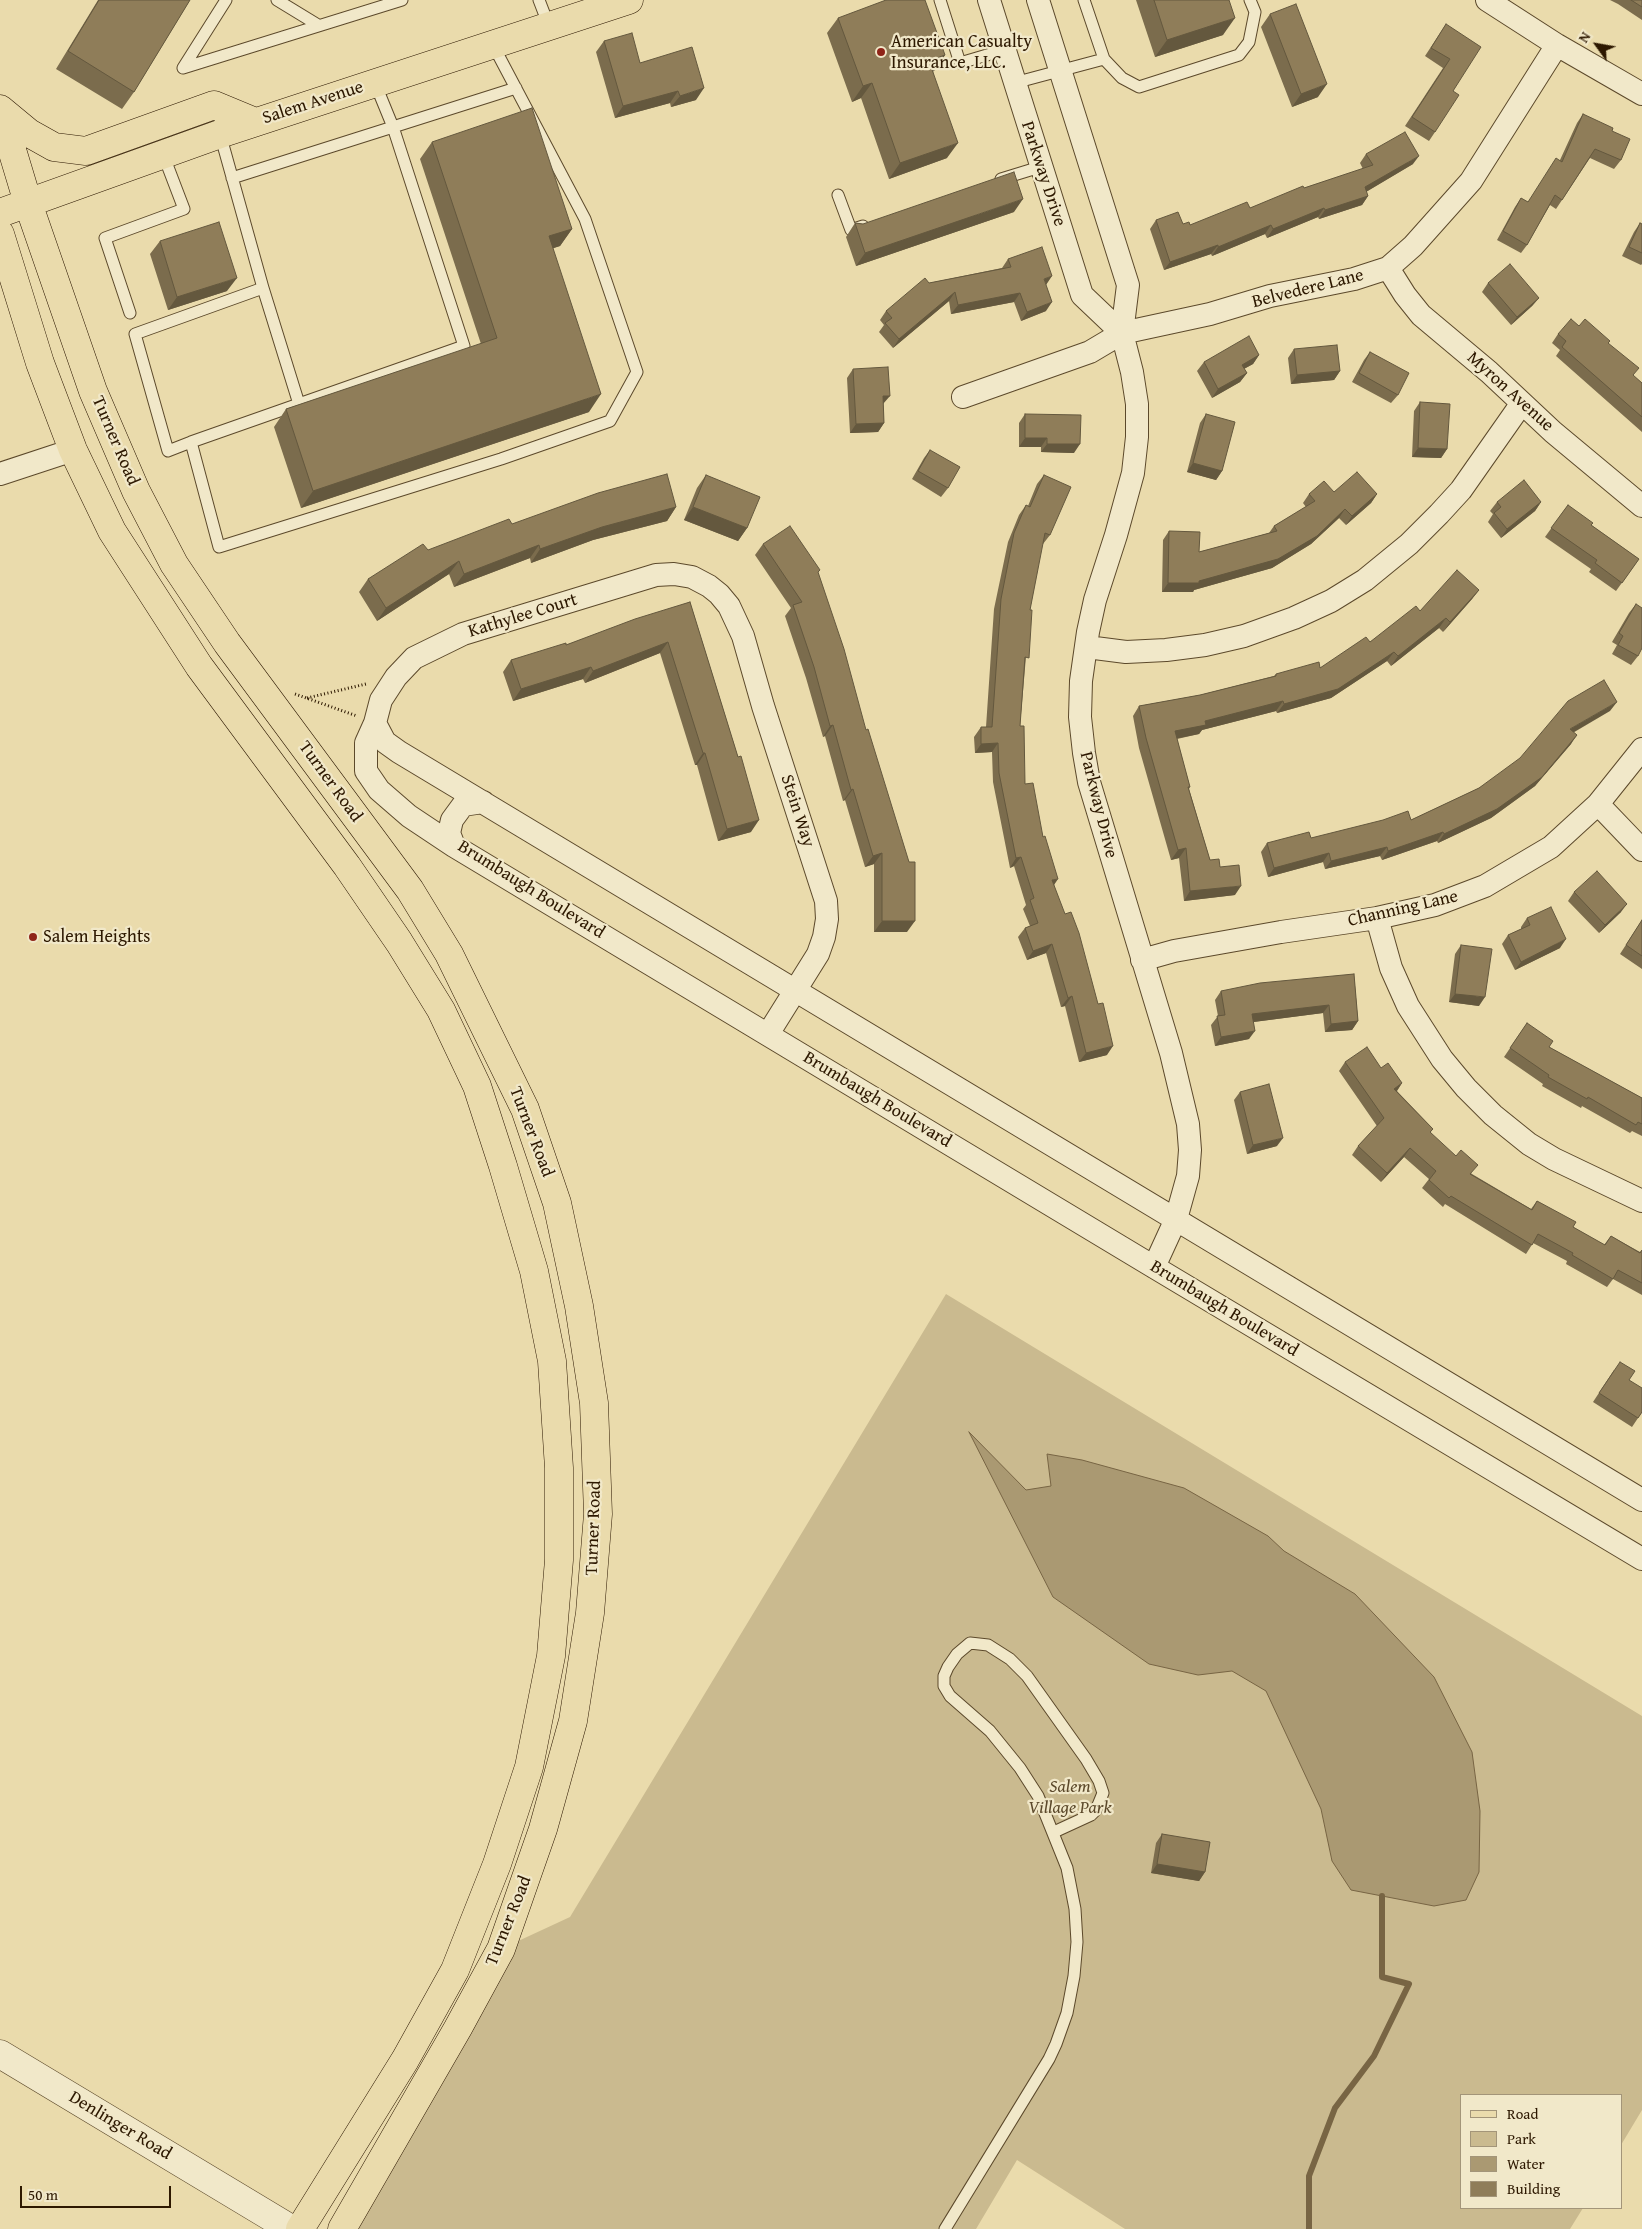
<!DOCTYPE html>
<html>
<head>
<meta charset="utf-8">
<style>
  body { margin:0 }
  #map { position:relative; width:1642px; height:2229px; overflow:hidden; background:#eadbac; font-family:"Gentium Book Plus",serif }
  canvas { display:block }
  .legend { position:absolute; left:1460px; top:2094px; width:162px; height:115px; box-sizing:border-box; background:#f1e8c9; border:1px solid #a39579; margin:0; padding:6px 9px; list-style:none; font-size:15px; color:#2d1800 }
  .legend li { display:flex; align-items:center; gap:10px; height:25px }
  .legend b { width:25px; border:1px solid #a39579 }
  .north { position:absolute; left:1572px; top:20px; width:50px; height:50px; -webkit-text-stroke:4px #f1e8c9; paint-order:stroke; rotate:302deg; font-size:14px; font-weight:700; line-height:20px; text-align:center; color:#2d1800 }
  .north::after { content:''; display:block; margin:auto; width:18px; height:22px; background:#2d1800; clip-path:polygon(50% 0,100% 100%,50% 72%,0 100%) }
  .scale { position:absolute; left:20px; top:2186px; width:151px; height:22px; box-sizing:border-box; border:2px solid #2d1800; border-top:0; padding-left:6px; font-size:15px; line-height:18px; white-space:nowrap; color:#2d1800; -webkit-text-stroke:4px #f1e8c9; paint-order:stroke }
</style>
</head>
<body>
<div id="map">
<canvas width="1642" height="2229"></canvas>
<ul class="legend">
<li><b style="height:6px;background:#eadbac"></b>Road</li>
<li><b style="height:14px;background:#caba8f"></b>Park</li>
<li><b style="height:14px;background:#aa9972"></b>Water</li>
<li><b style="height:14px;background:#8f7d59"></b>Building</li>
</ul>
<div class="north">N</div>
<div class="scale">50 m</div>
</div>
<script>
const c = document.querySelector('canvas').getContext('2d');
c.lineJoin = 'round';
function fillPath(path, color) { c.fillStyle = color; c.fill(path, 'evenodd'); }
const shape = rows => new Path2D(rows.map(r => 'M' + r).join(''));
function stroke(path, color, width, dash) { c.strokeStyle = color; c.lineWidth = width; c.lineCap = dash ? 'butt' : 'round'; c.setLineDash(dash || []); c.stroke(path); }
function drawText(font, color, halo, rows, align = 'center') {
  c.font = font + ' "Gentium Book Plus",serif'; c.lineWidth = 4.5; c.setLineDash([]); c.textBaseline = 'middle'; c.strokeStyle = halo; c.fillStyle = color; for (const [text, x, y, turn = 0] of rows) {
    c.save(); c.translate(x, y); c.rotate((+turn || 0) * Math.PI / 180); c.textAlign = isNaN(turn) ? turn : align; if (halo) c.strokeText(text, 0, 0); c.fillText(text, 0, 0); c.restore();
  }
}
fillPath(shape([
  [946,1294,1642,1716,1642,2110,1621,2145,1621,2095,1461,2095,1461,2208,1583,2208,1570,2229,1125,2229,1017,2160,976,2229,342,2229,501,1949,570,1917]
]), '#caba8f');
const water = shape([
  [969,1432,1026,1490,1051,1486,1047,1454,1082,1460,1184,1488,1268,1536,1284,1551,1355,1594,1434,1677,1472,1752,1480,1811,1479,1872,1466,1900,1434,1906,1351,1890,1332,1861,1321,1809,1266,1691,1232,1671,1198,1675,1149,1664,1053,1597,969,1432]
]);
fillPath(water, '#aa9972');
stroke(water, '#786544', 1);
stroke(shape([
  [1309,2229,1309,2176,1335,2108,1374,2056,1409,1984,1382,1977,1382,1896]
]), '#786544', 6);
const service = shape([
  [226,0,183,68,402,0],
  [277,0,318,25],
  [539,0,549,26],
  [940,0,960,63,1004,50],
  [1084,0,1104,59,1122,78,1139,87,1239,55,1249,42,1255,12,1250,0],
  [1014,83,1104,59],
  [220,134,263,288,135,334,168,451,191,442,219,547,501,459,610,421,637,372,585,219,493,45],
  [232,178,516,88],
  [1001,179,1040,167],
  [838,195,851,230,863,226],
  [263,288,299,404],
  [130,313,105,238,184,209,163,154],
  [191,442,464,346,393,127,375,83],
  [945,2229,1049,2059,1056,2044,1067,2013,1074,1976,1077,1942,1075,1909,1067,1868,1038,1796,1020,1768,990,1731,950,1696,944,1686,944,1676,948,1667,957,1654,970,1643,988,1645,1010,1659,1027,1676,1086,1759,1099,1781,1103,1793,1096,1810,1091,1815,1054,1832]
]);
const minor = shape([
  [989,0,1082,295,1122,333],
  [1038,0,1128,285,1122,333,1132,372,1137,404,1137,437,1133,473,1116,535,1095,600,1088,632,1081,681,1080,717,1084,753,1089,782,1171,1053,1188,1124,1190,1150,1188,1176,1176,1219,1154,1267],
  [1487,0,1557,45,1642,94],
  [1388,268,1405,295,1421,315,1489,372,1553,432,1642,506],
  [963,397,1090,352,1122,333,1210,314,1270,296,1354,279,1388,268,1413,246,1471,181,1557,45],
  [0,474,73,450],
  [1087,647,1126,652,1166,650,1205,645,1244,636,1294,618,1331,601,1365,580,1409,544,1439,514,1461,490,1522,403],
  [375,723,385,742,399,752,1642,1500],
  [1598,804,1642,850],
  [454,846,449,833,452,820,463,805,483,802],
  [1377,918,1391,968,1408,1006,1442,1059,1466,1088,1493,1115,1529,1144,1554,1159,1642,1201],
  [1142,960,1174,951,1281,932,1377,918,1435,905,1485,886,1551,847,1598,804,1642,749],
  [768,1034,818,954,824,937,827,919,826,901,763,706,743,636,729,606,719,594,709,586,692,577,674,574,656,575,463,634,414,658,396,677,381,700,375,723,366,743,366,771,379,790,409,816,454,846,1154,1267,1642,1559]
]);
const tertiary = shape([
  [0,2054,291,2229]
]);
const primary = shape([
  [0,109,29,133,54,147,86,151,214,105,255,122],
  [0,110,28,203,93,391,136,491,174,564,227,643,410,890,449,954,525,1109,557,1203,579,1306,594,1403,598,1514,590,1613,573,1721,543,1829,501,1949,458,2028,342,2229],
  [0,213,220,134,629,0],
  [0,234,40,363,73,450,112,531,199,666,347,866,399,942,441,1010,477,1086,503,1166,534,1271,552,1361,559,1468,559,1560,551,1656,529,1767,497,1864,455,1970,405,2060,300,2229]
]);
stroke(service, '#5c492b', 13);
stroke(minor, '#5c492b', 24);
stroke(tertiary, '#5c492b', 29);
stroke(primary, '#2d1800', 29);
stroke(shape([
  [295,694,357,716],
  [307,698,366,684]
]), '#2d1800', 3, [1, 2.5]);
stroke(service, '#f1e8c9', 11);
stroke(minor, '#f1e8c9', 22);
stroke(tertiary, '#f1e8c9', 28);
stroke(primary, '#eadbac', 28);
fillPath(shape([
  [98,0,190,0,134,92,122,109,56,69],
  [1136,0,1229,0,1223,35,1155,57],
  [1610,0,1642,0,1642,20,1618,4],
  [1270,14,1318,97,1292,107,1261,27],
  [838,18,945,55,934,71,933,71,947,158,889,179,861,98,852,102,827,33],
  [1446,24,1453,91,1435,132,1429,141,1405,126,1443,68,1425,56],
  [604,41,640,63,696,100,671,107,670,103,615,118,596,52],
  [1583,114,1612,131,1621,160,1614,169,1590,158,1556,209,1550,205,1527,245,1521,253,1497,240,1515,207,1521,198,1528,202,1560,160,1577,123],
  [432,142,572,229,560,246,553,248,589,412,301,508,274,427,286,409,481,344,420,159],
  [1366,154,1413,164,1366,192,1368,196,1362,205,1319,219,1318,217,1267,238,1265,234,1212,256,1211,254,1164,270,1150,229,1156,220,1190,225,1250,208,1304,188,1363,169,1360,163],
  [1014,212,856,266,846,237,855,223,863,224],
  [1640,223,1642,224,1642,264,1641,265,1622,256,1634,232],
  [160,241,227,291,168,310,150,254],
  [1008,259,1046,285,1046,311,1021,321,1014,302,951,314,949,301,893,348,879,332,884,325,880,320,886,311,929,283,1002,268],
  [1488,283,1539,298,1532,306,1511,325,1482,292],
  [1579,326,1608,343,1633,376,1642,383,1642,432,1556,356,1560,350,1552,343,1558,334],
  [1294,349,1340,371,1334,380,1291,384,1288,358],
  [1370,352,1398,395,1391,403,1352,382,1364,360],
  [1259,355,1253,364,1244,369,1247,373,1240,382,1212,398,1197,371,1204,362],
  [853,369,883,404,884,423,878,432,850,433,847,378],
  [1420,402,1447,449,1441,458,1412,457,1414,411],
  [1025,414,1074,453,1041,452,1041,447,1019,447,1019,423],
  [1206,414,1222,471,1216,480,1187,472,1200,423],
  [930,450,948,488,941,497,912,479,924,458],
  [706,475,747,528,738,541,684,520,697,488],
  [1044,475,1050,535,1043,544,1042,544,1030,610,1020,726,1025,784,1043,837,1054,885,1107,1055,1079,1062,1065,1006,1061,1007,1046,953,1027,960,1018,937,1025,928,1030,926,1023,909,1026,905,1014,866,1010,868,993,782,992,752,975,753,974,737,981,727,986,727,994,609,1008,542,1019,515,1026,505,1028,506,1037,484],
  [1334,492,1377,494,1371,503,1346,525,1339,518,1311,544,1272,568,1194,590,1193,592,1162,592,1163,540,1169,531,1199,552,1269,533,1274,526,1306,507,1303,503,1309,494],
  [1497,502,1541,502,1535,511,1501,538,1488,522,1493,514,1490,511],
  [1568,505,1591,525,1639,559,1616,591,1589,572,1591,569,1545,537],
  [676,507,667,521,593,540,531,563,530,558,454,587,449,574,377,621,359,592,368,579,512,524],
  [763,544,818,573,907,932,874,932,874,864,865,867,845,800,843,801,825,736,823,737,806,678,785,616,791,608,755,555],
  [1479,590,1472,599,1443,632,1439,628,1391,666,1387,661,1331,698,1277,713,1276,711,1202,730,1199,734,1177,739,1190,787,1189,789,1210,860,1220,867,1235,895,1184,901,1179,858,1171,860,1139,748,1133,716,1139,706,1200,695,1274,676,1276,674,1320,668,1370,642,1420,611],
  [690,602,738,757,751,832,718,841,697,765,695,765,660,653,585,683,583,679,513,701,503,672,511,660,566,645],
  [1636,604,1638,656,1631,665,1612,654,1617,645,1612,642,1629,613],
  [1610,711,1574,732,1571,744,1535,786,1491,818,1438,843,1437,841,1382,860,1380,856,1325,869,1323,862,1268,877,1261,852,1267,843,1311,838,1411,820,1479,788],
  [1574,892,1621,912,1599,933,1568,901],
  [1527,918,1560,948,1515,970,1502,944,1508,935,1521,929,1521,927],
  [1642,920,1642,969,1620,954],
  [1461,945,1479,1006,1449,1002,1455,954],
  [1354,974,1358,1021,1352,1030,1325,1032,1323,1013,1253,1022,1249,1039,1215,1046,1211,1025,1218,1016,1215,1000,1221,991],
  [1527,1023,1549,1047,1642,1098,1642,1136,1632,1131,1630,1133,1582,1106,1581,1108,1542,1086,1543,1084,1504,1057],
  [1345,1062,1381,1068,1402,1083,1397,1091,1433,1129,1430,1133,1472,1174,1531,1209,1537,1201,1573,1227,1604,1245,1611,1236,1640,1252,1642,1250,1642,1295,1613,1279,1607,1287,1566,1264,1567,1261,1533,1243,1526,1254,1445,1204,1443,1207,1422,1188,1429,1179,1404,1157,1381,1182,1352,1155,1358,1146,1377,1126,1339,1071],
  [1240,1092,1277,1146,1247,1154,1234,1100],
  [1614,1370,1629,1380,1642,1412,1632,1427,1593,1402],
  [1162,1834,1205,1872,1199,1881,1151,1873,1156,1843]
]), '#7b6c4d');
fillPath(shape([
  [1235,18,1223,35,1155,57,1167,40],
  [945,55,934,71,918,77,929,61],
  [872,83,861,98,852,102,863,86],
  [1327,84,1318,97,1292,107,1301,94],
  [704,88,696,100,671,107,680,96],
  [678,91,670,103,615,118,623,106],
  [958,143,947,158,889,179,900,163],
  [1419,156,1413,164,1359,196,1365,187],
  [1368,196,1362,205,1319,219,1325,210],
  [1023,199,1014,212,856,266,865,253],
  [1324,208,1318,217,1267,238,1273,229],
  [1271,225,1265,234,1212,256,1218,247],
  [572,229,560,246,536,254,549,236],
  [1218,245,1211,254,1164,270,1170,262],
  [1052,276,1046,285,1044,279],
  [237,278,227,291,168,310,177,297],
  [955,292,949,301,893,348,899,339],
  [1020,293,1014,302,951,314,958,305],
  [1539,298,1532,306,1511,325,1517,317],
  [1052,302,1046,311,1021,321,1027,312],
  [1259,355,1253,364,1236,373,1242,365],
  [1340,371,1334,380,1291,384,1297,375],
  [1247,373,1240,382,1212,398,1218,389],
  [601,394,589,412,301,508,313,491],
  [883,396,890,396,883,404],
  [884,423,878,432,850,433,856,424],
  [1025,438,1047,438,1041,447,1019,447],
  [1047,444,1080,444,1074,453,1041,452],
  [1418,448,1447,449,1441,458,1412,457],
  [1193,463,1222,471,1216,480,1187,472],
  [1377,494,1371,503,1346,525,1352,516],
  [1541,502,1535,511,1501,538,1507,529],
  [676,507,667,521,593,540,531,563,540,549,602,527],
  [693,507,747,528,738,541,684,520],
  [1345,509,1339,518,1311,544,1272,568,1194,590,1193,592,1162,592,1168,583,1199,581],
  [539,545,530,558,454,587,464,574],
  [459,561,449,574,377,621,386,608],
  [1479,590,1472,599,1443,632,1450,622],
  [1446,618,1439,628,1391,666,1398,656],
  [668,642,660,653,585,683,593,671],
  [1394,652,1387,661,1331,698,1277,713,1284,704],
  [591,667,583,679,513,701,521,689],
  [1283,701,1276,711,1202,730,1199,734,1169,740,1175,731,1205,721],
  [1617,702,1610,711,1564,738,1570,729],
  [833,725,825,736,823,737,830,726],
  [1577,735,1571,744,1535,786,1491,818,1438,843,1444,834],
  [998,743,992,752,975,753,981,744],
  [703,753,705,753,697,765,695,765],
  [853,789,845,800,843,801,851,790],
  [759,820,751,832,718,841,727,829],
  [1443,832,1437,841,1382,860,1388,851],
  [1387,847,1380,856,1325,869,1331,861],
  [1186,848,1179,858,1171,860,1178,850],
  [882,853,874,864,865,867,873,856],
  [1329,853,1323,862,1268,877,1274,868],
  [1021,857,1014,866,1010,868,1016,858],
  [1058,879,1052,888,1052,880],
  [1241,886,1235,895,1184,901,1190,891],
  [1627,904,1621,912,1599,933,1605,925],
  [882,921,915,921,907,932,874,932],
  [1566,939,1560,948,1515,970,1521,962],
  [1052,944,1046,953,1027,960,1033,951],
  [1455,994,1485,997,1479,1006,1449,1002],
  [1072,996,1065,1006,1061,1007,1068,998],
  [1329,1005,1323,1013,1246,1023,1252,1014],
  [1358,1021,1352,1030,1325,1032,1331,1024],
  [1255,1031,1249,1039,1215,1046,1221,1037],
  [1113,1046,1107,1055,1079,1062,1086,1053],
  [1402,1083,1396,1092,1394,1089],
  [1283,1138,1277,1146,1247,1154,1253,1145],
  [1410,1148,1404,1157,1381,1182,1387,1173],
  [1157,1864,1205,1872,1199,1881,1151,1873]
]), '#64583e');
const building = shape([
  [99,0,190,0,134,92,68,51,99,0],
  [886,0,925,0,945,55,929,61,958,143,900,163,872,83,863,86,838,18,886,0],
  [1154,0,1229,0,1235,18,1167,40,1154,0],
  [1631,0,1642,0,1642,7,1631,0],
  [1296,4,1327,84,1301,94,1270,14,1296,4],
  [1446,24,1481,47,1453,91,1459,95,1435,132,1412,117,1450,59,1431,48,1446,24],
  [632,33,640,63,692,47,704,88,680,96,678,91,623,106,604,41,632,33],
  [532,108,572,229,549,236,601,394,313,491,286,409,497,338,432,142,532,108],
  [1583,114,1613,128,1612,131,1630,139,1621,160,1595,149,1562,200,1555,195,1527,245,1503,231,1521,198,1528,202,1556,158,1562,162,1583,114],
  [1405,132,1419,156,1365,187,1368,196,1325,210,1324,208,1273,229,1271,225,1218,247,1218,245,1170,262,1156,220,1178,212,1183,224,1189,222,1190,225,1247,202,1250,208,1303,186,1304,188,1373,165,1366,154,1405,132],
  [1014,172,1023,199,865,253,855,223,863,224,1014,172],
  [219,222,237,278,177,297,160,241,219,222],
  [1640,223,1642,224,1642,253,1629,247,1640,223],
  [1042,247,1052,276,1044,279,1052,302,1027,312,1020,293,958,305,955,292,899,339,885,323,892,318,886,311,925,278,929,283,1011,267,1008,259,1042,247],
  [1510,264,1539,298,1517,317,1488,283,1510,264],
  [1571,319,1579,326,1585,319,1610,341,1608,343,1639,368,1633,375,1642,383,1642,417,1562,347,1566,341,1558,334,1571,319],
  [1249,336,1259,355,1242,365,1247,373,1218,389,1204,362,1249,336],
  [1337,345,1340,371,1297,375,1294,349,1337,345],
  [1370,352,1409,373,1398,395,1359,373,1370,352],
  [888,367,890,396,883,396,884,423,856,424,853,369,888,367],
  [1420,402,1450,404,1447,449,1418,448,1420,402],
  [1025,414,1081,415,1080,444,1047,444,1047,438,1025,438,1025,414],
  [1206,414,1235,422,1222,471,1193,463,1206,414],
  [930,450,960,467,948,488,918,471,930,450],
  [1357,472,1377,494,1352,516,1345,509,1317,536,1278,559,1199,581,1199,583,1168,583,1169,531,1200,532,1199,552,1277,531,1274,526,1315,501,1309,494,1324,481,1334,492,1357,472],
  [667,474,676,507,602,527,540,549,539,545,464,574,459,561,386,608,368,579,423,544,428,550,509,519,512,524,598,493,667,474],
  [706,475,760,497,747,528,693,507,706,475],
  [1044,475,1071,487,1050,535,1045,533,1030,610,1032,610,1029,658,1025,657,1020,726,1024,726,1025,784,1033,783,1043,837,1045,836,1058,879,1052,880,1065,914,1071,912,1079,933,1098,1004,1103,1003,1113,1046,1086,1053,1072,996,1068,998,1052,944,1033,951,1025,928,1038,923,1030,900,1034,898,1021,857,1016,858,999,773,998,743,981,744,981,727,992,727,1001,599,1014,533,1026,505,1030,507,1044,475],
  [1524,480,1541,502,1507,529,1494,513,1501,507,1497,502,1524,480],
  [1568,505,1593,523,1591,525,1639,559,1622,583,1595,563,1597,560,1551,528,1568,505],
  [790,526,820,570,818,572,844,649,866,730,868,729,909,862,915,862,915,921,882,921,882,853,873,856,853,789,851,790,833,725,830,726,814,667,793,605,802,602,763,544,790,526],
  [1457,570,1479,590,1450,622,1446,618,1398,656,1394,652,1338,689,1284,704,1283,701,1205,721,1206,725,1175,731,1190,787,1188,787,1210,860,1219,859,1220,867,1239,865,1241,886,1190,891,1186,848,1178,850,1146,738,1139,706,1200,695,1276,676,1276,674,1319,662,1320,668,1366,637,1370,642,1416,606,1420,611,1457,570],
  [690,602,738,757,741,756,759,820,727,829,705,753,703,753,668,642,593,671,591,667,521,689,511,660,566,643,566,645,635,619,690,602],
  [1636,604,1642,608,1642,648,1638,656,1618,645,1623,636,1619,633,1636,604],
  [1604,680,1617,702,1570,729,1577,735,1542,777,1497,809,1444,834,1443,832,1388,851,1387,847,1331,861,1329,853,1274,868,1267,843,1309,832,1311,838,1383,820,1408,811,1411,820,1479,788,1520,758,1568,701,1604,680],
  [1597,871,1627,904,1605,925,1574,892,1597,871],
  [1551,907,1566,939,1521,962,1508,935,1530,925,1527,918,1551,907],
  [1642,920,1642,956,1626,945,1642,920],
  [1461,945,1492,949,1485,997,1455,994,1461,945],
  [1354,974,1358,1021,1331,1024,1329,1005,1252,1014,1255,1031,1221,1037,1217,1016,1225,1015,1221,991,1260,983,1354,974],
  [1527,1023,1553,1041,1549,1047,1642,1098,1642,1124,1638,1122,1636,1125,1588,1097,1587,1099,1548,1077,1549,1075,1510,1048,1527,1023],
  [1367,1047,1381,1068,1388,1063,1402,1083,1394,1089,1433,1129,1430,1132,1456,1156,1461,1150,1478,1165,1470,1174,1532,1210,1537,1201,1576,1222,1573,1227,1605,1245,1611,1236,1640,1253,1642,1250,1642,1283,1618,1270,1613,1279,1572,1255,1573,1253,1538,1234,1532,1245,1451,1196,1449,1198,1429,1180,1436,1171,1410,1148,1387,1173,1358,1146,1384,1118,1345,1062,1367,1047],
  [1269,1084,1283,1138,1253,1145,1240,1092,1269,1084],
  [1620,1362,1635,1371,1629,1380,1642,1388,1642,1412,1638,1418,1599,1393,1620,1362],
  [1162,1834,1210,1842,1205,1872,1157,1864,1162,1834]
]);
fillPath(building, '#8f7d59');
stroke(building, '#64583e', 1);
for (const [x, y, r, color] of [
  [881,52,5,"#8f2418"],
  [33,937,5,"#8f2418"]
]) { const dot = new Path2D(); dot.arc(x, y, r, 0, 2 * Math.PI); c.fillStyle = color; c.fill(dot); stroke(dot, '#f1e8c9', 2); }
drawText('18px', '#2d1800', '#f1e8c9', [
  ["American Casualty",891,42],
  ["Insurance, LLC.",891,63],
  ["Salem Heights",43,937]
], 'left');
drawText('18px', '#2d1800', '#f1e8c9', [
  ["Salem Avenue",313,103,-18],
  ["Parkway Drive",1043,174,72],
  ["Belvedere Lane",1308,289,-14],
  ["Myron Avenue",1510,392,42],
  ["Turner Road",115,441,67],
  ["Kathylee Court",523,616,-17],
  ["Turner Road",330,782,54],
  ["Parkway Drive",1098,805,76],
  ["Stein Way",797,811,72],
  ["Brumbaugh Boulevard",531,890,32],
  ["Channing Lane",1403,909,-13],
  ["Brumbaugh Boulevard",877,1100,31],
  ["Turner Road",531,1132,69],
  ["Brumbaugh Boulevard",1224,1309,31],
  ["Turner Road",594,1528,-88],
  ["Turner Road",509,1921,-68],
  ["Denlinger Road",120,2126,31]
]);
drawText('italic 18px', '#5c492b', '#f1e8c9', [
  ["Salem",1070,1787],
  ["Village Park",1070,1808]
]);
</script>
</body>
</html>
